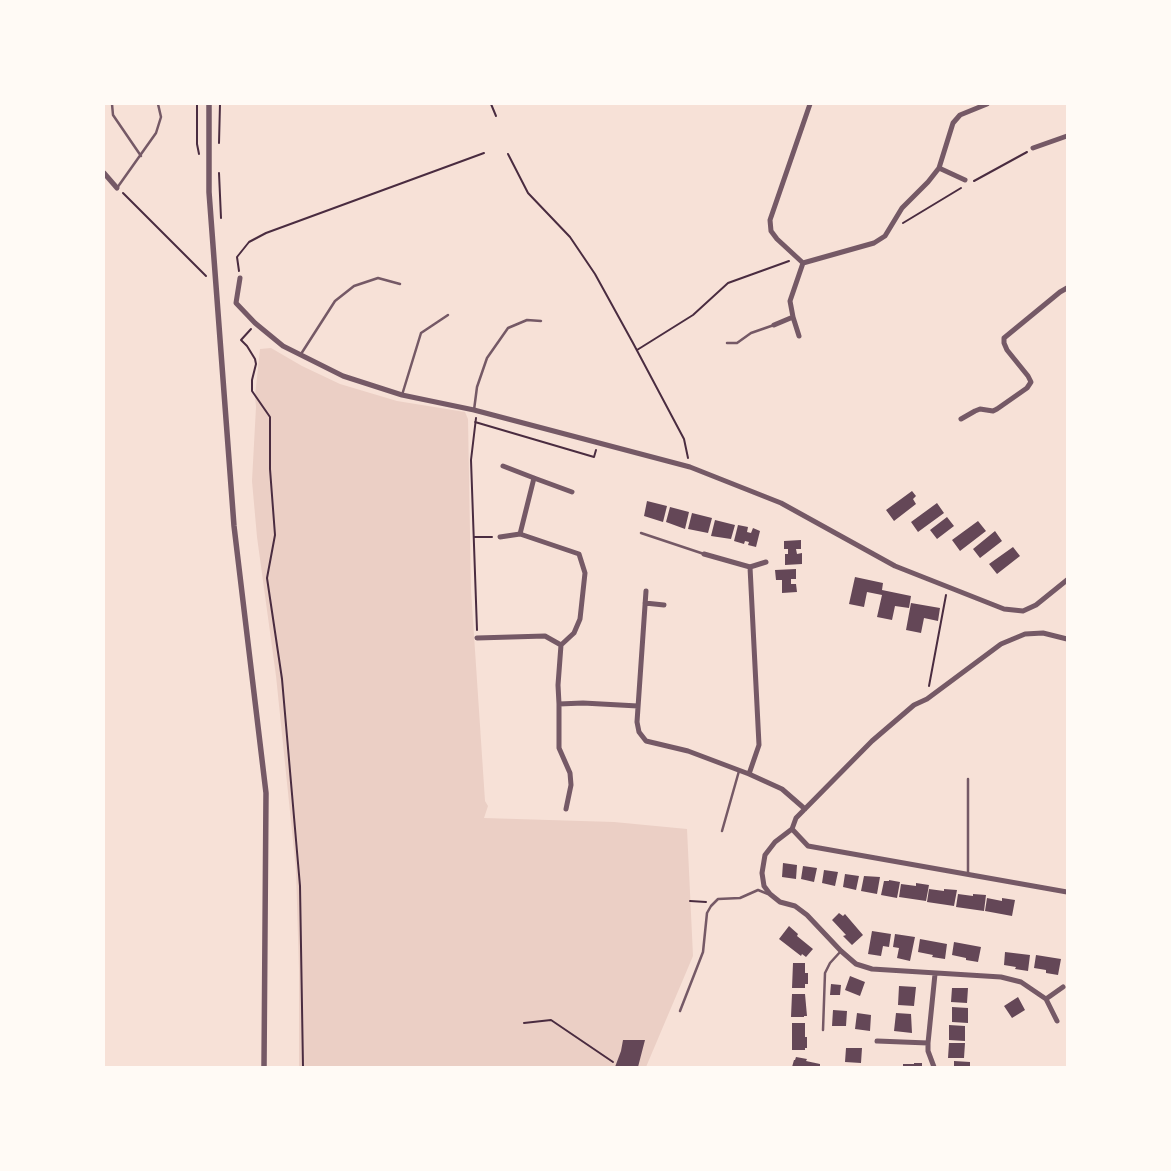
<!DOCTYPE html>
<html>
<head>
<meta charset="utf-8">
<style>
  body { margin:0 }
  #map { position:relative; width:1171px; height:1171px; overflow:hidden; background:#f7e1d7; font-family:"Alegreya Sans",sans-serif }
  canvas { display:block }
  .frame { position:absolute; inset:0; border:105px solid #fffaf5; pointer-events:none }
</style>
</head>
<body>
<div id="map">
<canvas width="1171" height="1171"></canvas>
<div class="frame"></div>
</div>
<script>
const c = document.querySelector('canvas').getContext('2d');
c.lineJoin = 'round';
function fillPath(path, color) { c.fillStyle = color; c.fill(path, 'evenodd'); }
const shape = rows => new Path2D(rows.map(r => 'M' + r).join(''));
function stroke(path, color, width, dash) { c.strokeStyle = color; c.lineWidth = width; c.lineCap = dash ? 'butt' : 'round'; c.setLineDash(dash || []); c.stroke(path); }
fillPath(shape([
  [271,348,302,366,340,384,397,401,465,412,468,419,471,590,485,801,488,806,484,818,614,822,687,829,693,956,646,1067,299,1067,299,970,296,870,276,676,257,537,252,481,256,407,255,396,260,349]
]), '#ebcfc5');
fillPath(shape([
  [912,491,916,496,913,499,916,504,894,521,886,510],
  [647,501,667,506,663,522,644,516],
  [937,503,944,513,918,532,911,522],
  [670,507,689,512,685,529,666,522],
  [692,513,712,518,708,533,688,529],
  [947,517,954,526,937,539,930,530],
  [715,520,735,525,731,539,711,536],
  [978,521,986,531,960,551,952,540],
  [738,525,748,527,747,532,751,533,753,528,760,531,756,547,748,545,749,542,745,541,744,544,734,541],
  [995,531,1002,541,980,558,973,549],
  [801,540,801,549,796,549,797,554,802,553,802,564,785,565,785,554,788,554,788,549,784,549,784,541],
  [1013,547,1020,556,997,574,989,564],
  [796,569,796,579,791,579,791,584,796,584,797,592,782,593,782,580,776,580,775,570],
  [855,577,883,583,882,590,911,596,909,608,895,606,892,620,877,617,882,595,867,592,864,607,849,604],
  [911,603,940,608,938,621,924,618,921,633,906,630],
  [783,863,797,865,796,879,782,877],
  [803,866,817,868,814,882,801,879],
  [824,870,838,872,835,886,822,883],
  [845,874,859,876,856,890,843,887],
  [864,876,880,877,877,894,861,891],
  [889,880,900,882,897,898,881,895,884,881,889,881],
  [916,883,929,885,926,901,899,897,901,884,916,886],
  [929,889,944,891,944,889,957,890,954,906,927,902],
  [958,894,973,896,973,894,986,895,984,911,956,907],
  [987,898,1002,901,1002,898,1015,900,1012,916,985,911],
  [839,913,843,916,845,914,863,935,852,945,843,936,846,935,832,920],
  [789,926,798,934,797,936,813,949,806,957,802,954,801,956,779,939],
  [872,931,891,934,889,947,883,946,881,956,868,954],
  [895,934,915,937,910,961,897,958,899,948,893,947],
  [920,939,947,944,945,959,932,957,933,955,918,952],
  [954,942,981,947,978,962,966,960,966,958,952,955],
  [1005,952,1030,955,1028,971,1015,969,1016,967,1004,965],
  [1036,955,1061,959,1058,975,1046,973,1046,970,1034,968],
  [793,963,805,963,805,973,808,973,808,984,805,984,805,988,792,988],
  [850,976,865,982,860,996,845,990],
  [831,984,841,985,840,995,830,995],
  [899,986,916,987,914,1006,898,1005],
  [952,988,968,988,967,1003,951,1002],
  [792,994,805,994,807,1016,804,1016,804,1017,791,1017],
  [1018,997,1025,1010,1012,1018,1004,1006],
  [952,1007,968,1008,968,1023,952,1022],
  [833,1010,847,1011,846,1026,832,1026],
  [857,1013,871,1015,870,1031,855,1029],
  [896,1013,911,1014,912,1033,894,1031],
  [792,1023,805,1023,805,1037,807,1037,807,1048,805,1048,805,1050,792,1050],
  [949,1025,965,1026,965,1041,949,1040],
  [623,1040,645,1040,638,1067,615,1067,621,1051],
  [949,1043,965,1043,964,1058,948,1058],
  [846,1048,862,1048,861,1063,845,1062],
  [796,1057,807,1059,806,1061,820,1064,820,1067,792,1067,794,1060,795,1060],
  [954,1061,970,1062,970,1067,954,1067],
  [914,1063,922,1063,922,1067,903,1067,903,1064,914,1064]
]), '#644757');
stroke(shape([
  [197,104,197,144,199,154],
  [491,104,496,116],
  [219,143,220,104],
  [508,154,528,193,570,237,595,274,633,343,684,439,688,458],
  [219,173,221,218],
  [974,181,1027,152],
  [123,193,206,276],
  [903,223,961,188],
  [239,271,237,257,249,242,266,233,484,153],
  [251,329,241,340,247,346,255,359,256,364,252,380,252,391,270,417,270,469,275,535,267,578,282,679,300,886,303,1067],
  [637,350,693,315,728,283,789,261],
  [476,418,471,460,477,630],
  [475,422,594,457,596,450],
  [475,537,492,537],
  [929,686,946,595],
  [690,901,706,902],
  [524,1023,551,1020,613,1062]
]), '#4a2c40', 2);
stroke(shape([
  [112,104,113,115,141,156],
  [117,188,156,133,161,117,158,104],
  [727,343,737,343,751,333,774,325],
  [301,354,335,301,354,286,378,278,400,284],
  [402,395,421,333,448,315],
  [474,410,477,387,487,358,508,328,527,320,541,321],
  [641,533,704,554],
  [722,831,739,771],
  [968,874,968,779],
  [680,1011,703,952,707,913,711,906,718,899,740,898,758,890,768,894],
  [823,1030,825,973,830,963,841,951]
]), '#755966', 2.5);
stroke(shape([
  [1033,148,1067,136],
  [939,168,965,180],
  [104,173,117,188],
  [803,263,874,243,885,236,902,208,928,182,939,168,953,123,960,115,987,104],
  [240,278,236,303,255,323,283,346,343,376,402,395,474,410,690,467,781,503,895,566,1004,609,1023,611,1036,605,1067,580],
  [793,317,790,301,803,263,777,239,771,231,770,220,810,104],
  [774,325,793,317,799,336],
  [961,419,975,411,980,409,993,411,997,409,1027,388,1031,382,1028,376,1007,350,1004,343,1004,338,1060,292,1067,288],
  [503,466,534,478],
  [520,534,534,478,572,492],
  [500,537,520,534,579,554,585,573,580,619,574,633,561,645,558,685,559,704,583,703,638,706],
  [704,554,750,567,759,745,749,774],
  [750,567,766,562],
  [646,591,637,722,639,732,646,741,688,751,749,774,782,789,805,809],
  [645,603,664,605],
  [477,638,545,636,561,645],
  [1067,639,1043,633,1025,634,1001,644,927,699,914,705,872,741,796,818,792,829,808,846,1067,892],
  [559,704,559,748,570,773,571,785,566,809],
  [792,829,775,842,765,855,762,873,764,886,770,894,780,902,795,906,807,915,841,951,856,964,872,969,1001,977,1021,982,1046,999,1057,1021],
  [1046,999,1063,987],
  [877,1041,928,1043],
  [934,1067,928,1051,928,1043,935,974]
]), '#755966', 5);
stroke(shape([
  [209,104,209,192,234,526,266,793,264,1067]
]), '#755966', 5.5);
</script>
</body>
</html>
